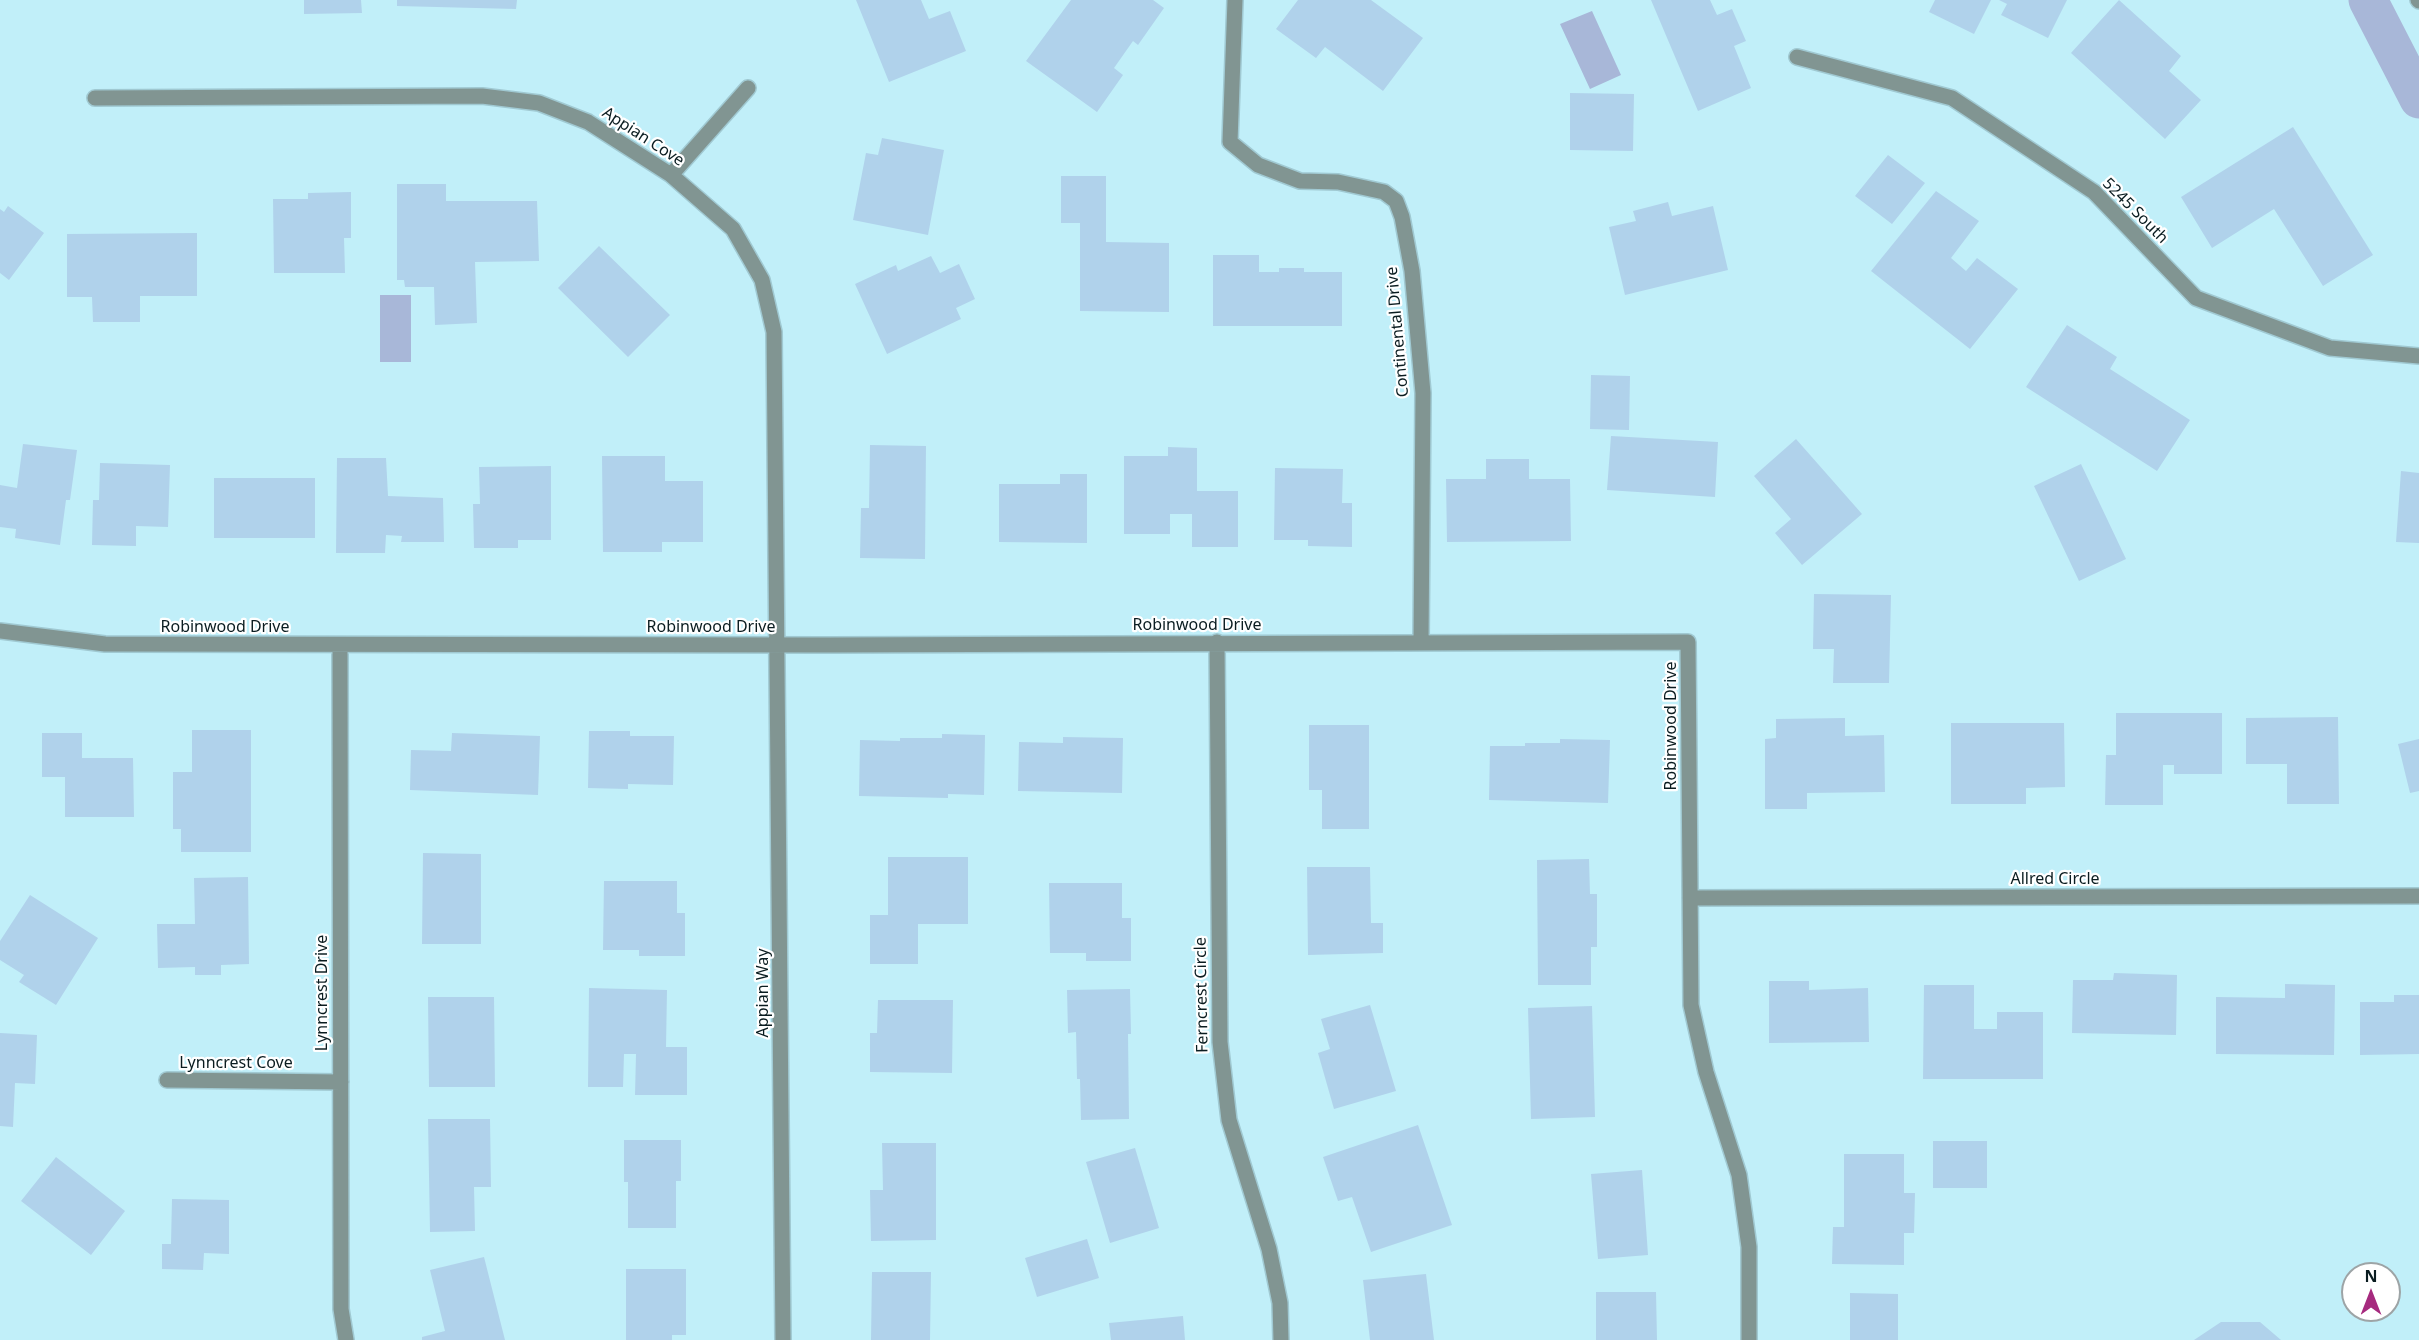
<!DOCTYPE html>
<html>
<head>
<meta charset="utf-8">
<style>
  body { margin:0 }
  #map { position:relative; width:2419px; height:1340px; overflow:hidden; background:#c1eff9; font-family:"Noto Sans",sans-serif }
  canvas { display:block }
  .north { position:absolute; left:2341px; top:1262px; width:60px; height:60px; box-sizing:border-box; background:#fff; border:2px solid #9da4a6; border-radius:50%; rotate:0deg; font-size:16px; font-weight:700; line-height:24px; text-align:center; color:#0a1c20 }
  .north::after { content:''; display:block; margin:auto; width:21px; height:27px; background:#a62a7e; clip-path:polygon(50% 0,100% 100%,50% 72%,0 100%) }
</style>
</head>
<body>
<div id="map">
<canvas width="2419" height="1340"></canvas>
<div class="north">N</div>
</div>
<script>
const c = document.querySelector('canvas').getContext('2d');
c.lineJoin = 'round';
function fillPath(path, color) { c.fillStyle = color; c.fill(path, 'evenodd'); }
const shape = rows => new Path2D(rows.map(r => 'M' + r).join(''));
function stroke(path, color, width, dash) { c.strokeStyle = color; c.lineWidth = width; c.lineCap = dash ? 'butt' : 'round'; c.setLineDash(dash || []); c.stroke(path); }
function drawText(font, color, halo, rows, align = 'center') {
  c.font = font + ' "Noto Sans",sans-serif'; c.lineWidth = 4.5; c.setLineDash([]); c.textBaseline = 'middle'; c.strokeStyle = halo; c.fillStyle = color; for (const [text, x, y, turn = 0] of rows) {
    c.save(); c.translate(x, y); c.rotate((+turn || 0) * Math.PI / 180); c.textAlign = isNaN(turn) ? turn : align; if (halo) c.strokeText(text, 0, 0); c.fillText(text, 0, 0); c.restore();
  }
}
fillPath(shape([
  [1592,11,1621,75,1590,89,1560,24],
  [380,295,411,295,411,362,380,362]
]), '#a8b7d8');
stroke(shape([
  [2368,0,2419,99]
]), '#a8b7d8', 39);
fillPath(shape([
  [304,0,361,0,362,13,304,14],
  [397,0,517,0,516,9,397,6],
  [856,0,921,0,929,19,950,11,966,51,889,82],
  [1071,0,1153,0,1164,8,1138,45,1133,41,1114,68,1123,75,1097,112,1026,61],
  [1298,0,1371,0,1423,38,1383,91,1325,47,1316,58,1276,29],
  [1651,0,1710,0,1717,15,1732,9,1746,41,1734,46,1751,88,1698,111],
  [1935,0,1991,0,1974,34,1929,12],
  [1999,0,2067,0,2048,38,2001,15,2007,4],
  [2119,0,2181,56,2169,71,2201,100,2165,139,2071,53],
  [1570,93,1634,94,1633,151,1570,150],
  [2293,127,2373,255,2323,286,2274,209,2212,248,2181,197],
  [882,138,944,150,928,235,853,220,866,153,878,155],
  [1888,155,1925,183,1892,224,1855,196],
  [1061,176,1106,176,1106,242,1169,243,1169,312,1080,311,1080,223,1061,223],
  [397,184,446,184,446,201,537,201,539,261,475,262,477,323,435,325,434,287,405,287,404,280,397,280],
  [1936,191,1979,221,1951,258,1966,271,1977,258,2018,289,1970,349,1871,271],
  [351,192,351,238,344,238,345,273,274,273,273,199,308,199,308,193],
  [1668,202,1672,216,1713,206,1728,270,1625,295,1609,227,1636,221,1633,211],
  [8,206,44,233,9,280,0,273,0,209,4,212],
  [197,233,197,296,140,296,140,322,93,322,92,297,67,297,67,234],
  [599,246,670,315,628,357,558,288],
  [1213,255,1259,255,1259,272,1279,272,1279,268,1304,268,1304,272,1342,272,1342,326,1213,326],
  [931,256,940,273,959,264,975,299,956,308,961,319,887,354,855,284,896,265,898,271],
  [2067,325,2117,357,2110,369,2190,420,2157,471,2026,387],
  [1591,375,1630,376,1629,430,1590,429],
  [1611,436,1718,442,1715,497,1607,490],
  [1796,439,1862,514,1802,565,1775,533,1791,519,1754,476],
  [23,444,77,450,70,500,66,500,60,545,15,538,16,529,0,527,0,485,17,488],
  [870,445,926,446,925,559,860,558,861,508,869,508],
  [1168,447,1197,448,1197,491,1238,491,1238,547,1192,547,1192,514,1170,514,1170,534,1124,534,1124,456,1168,456],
  [602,456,665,456,665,481,703,481,703,542,662,542,662,552,603,552],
  [337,458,386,458,388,496,443,498,444,542,401,542,402,536,386,535,385,553,336,553],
  [1486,459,1529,459,1529,479,1570,479,1571,541,1447,542,1446,479,1486,479],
  [100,463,170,465,168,527,136,526,136,546,92,545,93,500,99,500],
  [2081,464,2126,559,2079,581,2034,486],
  [551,466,551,540,518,540,518,548,474,548,473,504,480,504,479,467],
  [1275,468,1343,469,1342,503,1352,503,1352,547,1308,546,1308,540,1274,540],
  [2401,471,2419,473,2419,543,2396,542],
  [1060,474,1087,474,1087,543,999,542,999,484,1060,484],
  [214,478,315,478,315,538,214,538],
  [1814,594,1891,595,1889,683,1833,683,1834,649,1813,649],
  [2116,713,2222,713,2222,774,2174,774,2174,765,2163,765,2163,805,2105,805,2106,755,2116,755],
  [2338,717,2339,804,2287,804,2287,764,2246,764,2246,718],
  [1845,718,1845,736,1884,735,1885,792,1807,793,1807,809,1765,809,1765,739,1776,738,1776,719],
  [1951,723,2064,723,2065,787,2026,788,2026,804,1951,804],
  [1309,725,1369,725,1369,829,1322,829,1322,790,1309,790],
  [192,730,251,730,251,852,181,852,181,829,173,829,173,772,192,772],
  [589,731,630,731,630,736,674,736,673,785,628,784,628,789,588,788],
  [42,733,82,733,82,758,133,758,134,817,65,817,65,777,42,777],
  [452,733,540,736,538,795,410,790,411,750,451,751],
  [942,734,985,735,984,795,948,794,948,798,859,796,860,740,900,741,900,738,942,738],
  [1063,737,1123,738,1122,793,1018,791,1019,742,1063,743],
  [1560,739,1610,740,1608,803,1489,800,1490,746,1525,746,1525,743,1560,743],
  [2419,739,2419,791,2410,793,2398,744],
  [423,853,481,854,481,944,422,944],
  [888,857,968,857,968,924,918,924,918,964,870,964,870,915,888,915],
  [1589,859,1590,894,1597,894,1597,947,1591,947,1591,985,1538,985,1537,860],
  [1307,867,1370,867,1371,923,1383,923,1383,953,1308,955],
  [248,877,249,964,221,965,221,975,195,975,195,967,158,968,157,924,195,924,194,878],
  [604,881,677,881,677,913,685,913,685,956,639,956,639,950,603,950],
  [1049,883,1122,883,1122,918,1131,918,1131,961,1086,961,1086,953,1050,953],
  [30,895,98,938,56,1005,19,982,24,975,0,960,0,941],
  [2114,973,2177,975,2176,1035,2072,1033,2073,980,2113,980],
  [1769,981,1809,981,1809,990,1868,988,1869,1042,1769,1043],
  [2285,984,2335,985,2334,1055,2216,1054,2216,997,2285,998],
  [1924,985,1974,985,1974,1029,1997,1029,1997,1012,2043,1012,2043,1079,1923,1079],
  [589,988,667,990,666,1047,687,1047,687,1095,635,1095,636,1054,624,1054,623,1087,588,1087],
  [1130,989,1131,1034,1128,1034,1129,1119,1081,1120,1080,1079,1077,1079,1076,1032,1068,1033,1067,990],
  [2394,995,2419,995,2419,1054,2360,1055,2360,1002,2394,1002],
  [428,997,494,997,495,1087,429,1087],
  [878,1000,953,1000,952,1073,870,1072,870,1033,877,1033],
  [1370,1005,1396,1091,1334,1109,1318,1053,1330,1049,1321,1019],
  [1592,1006,1595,1117,1531,1119,1528,1008],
  [0,1033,37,1035,35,1084,15,1083,13,1127,0,1126],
  [428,1119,490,1119,491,1187,474,1187,475,1231,430,1232],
  [1418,1125,1452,1225,1371,1252,1352,1197,1338,1201,1323,1157],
  [624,1140,681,1140,681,1181,676,1181,676,1228,628,1228,628,1182,624,1182],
  [1933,1141,1987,1141,1987,1188,1933,1188],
  [882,1143,936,1143,936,1240,871,1241,870,1190,883,1190],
  [1135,1148,1159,1228,1110,1243,1086,1162],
  [1844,1154,1904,1154,1904,1193,1915,1193,1914,1233,1904,1233,1904,1265,1832,1264,1833,1227,1844,1227],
  [56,1157,125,1211,91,1255,21,1201],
  [1642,1170,1648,1255,1598,1259,1591,1174],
  [172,1199,229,1200,229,1254,204,1253,203,1270,162,1269,162,1244,171,1244],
  [1087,1239,1099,1278,1037,1297,1025,1258],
  [484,1257,505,1340,422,1340,422,1337,445,1331,430,1270],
  [626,1269,686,1269,686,1335,672,1335,672,1340,626,1340],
  [872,1272,931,1272,930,1340,871,1340],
  [1426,1274,1434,1340,1370,1340,1363,1280],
  [1596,1292,1656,1292,1657,1340,1596,1340],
  [1850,1293,1898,1294,1898,1340,1850,1340],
  [1183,1316,1185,1340,1111,1340,1109,1323],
  [2221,1322,2260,1322,2281,1340,2194,1340]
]), '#b0d2eb');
const minor = shape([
  [1235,0,1230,142,1258,165,1300,181,1338,182,1384,192,1396,201,1402,217,1412,271,1423,393,1421,642],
  [2418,0,2419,1],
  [1797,57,1952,98,2094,192,2196,298,2330,348,2419,356],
  [95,98,482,96,539,103,588,122,671,175,733,229,762,280,774,332,783,1340],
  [671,175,748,88],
  [0,631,105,644,830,645,1688,642,1691,1005,1706,1072,1739,1175,1749,1247,1749,1340],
  [1217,642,1220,1042,1229,1120,1269,1249,1280,1303,1281,1340],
  [340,646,341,1309,346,1340],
  [1690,898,2419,896],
  [167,1080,341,1082]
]);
stroke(minor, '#a0c9d2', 18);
stroke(minor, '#819592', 15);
drawText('16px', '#0a1c20', '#fff', [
  ["Appian Cove",643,137,33],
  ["5245 South",2135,211,45],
  ["Continental Drive",1398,332,-95],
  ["Robinwood Drive",1197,625],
  ["Robinwood Drive",225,627],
  ["Robinwood Drive",711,627],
  ["Robinwood Drive",1671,726,-90],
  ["Allred Circle",2055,879],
  ["Lynncrest Drive",322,993,-90],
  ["Appian Way",763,993,-90],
  ["Ferncrest Circle",1202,995,-91],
  ["Lynncrest Cove",236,1063]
]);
</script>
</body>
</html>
